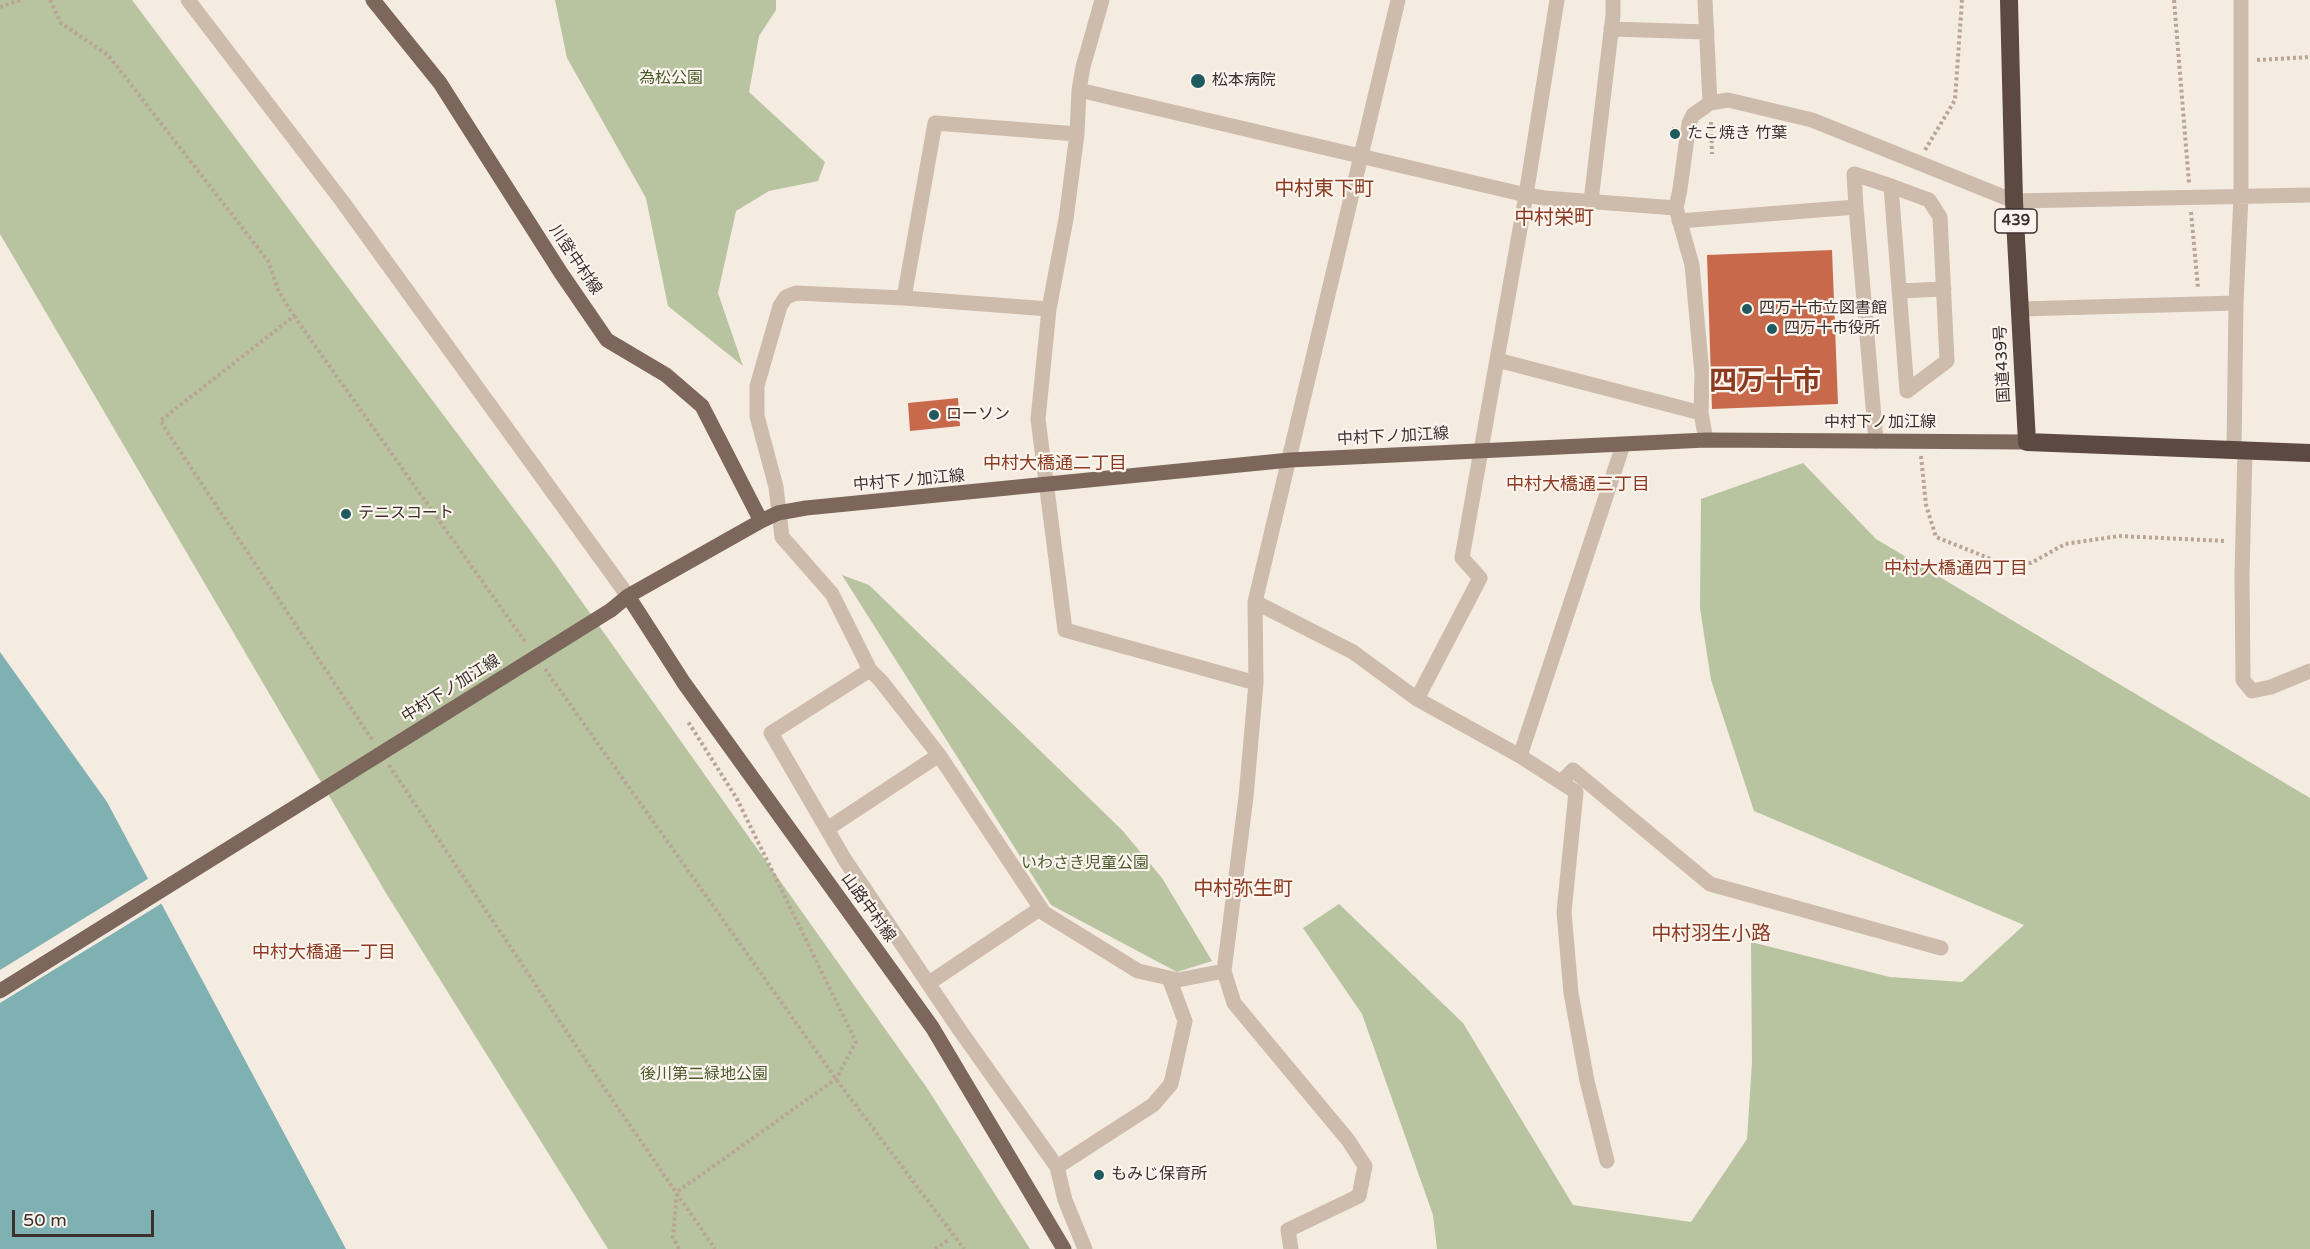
<!DOCTYPE html>
<html>
<head>
<meta charset="utf-8">
<style>
  body { margin:0 }
  #map { position:relative; width:2310px; height:1249px; overflow:hidden; background:#f4ebe1; font-family:"Varela Round",sans-serif }
  canvas { display:block }
  .scale { position:absolute; left:12px; top:1210px; width:142px; height:27px; box-sizing:border-box; border:3px solid #3b302b; border-top:0; padding-left:8px; font-size:18px; line-height:21px; white-space:nowrap; color:#3b302b; -webkit-text-stroke:4px #fbf5ee; paint-order:stroke }
</style>
</head>
<body>
<div id="map">
<canvas width="2310" height="1249"></canvas>
<div class="scale">50 m</div>
</div>
<script>
const c = document.querySelector('canvas').getContext('2d');
c.lineJoin = 'round';
function fillPath(path, color) { c.fillStyle = color; c.fill(path, 'evenodd'); }
const shape = rows => new Path2D(rows.map(r => 'M' + r).join(''));
function stroke(path, color, width, dash) { c.strokeStyle = color; c.lineWidth = width; c.lineCap = dash ? 'butt' : 'round'; c.setLineDash(dash || []); c.stroke(path); }
function drawText(font, color, halo, rows, align = 'center') {
  c.font = font + ' "Varela Round","Noto Sans JP",sans-serif'; c.lineWidth = 4.5; c.setLineDash([]); c.textBaseline = 'middle'; c.strokeStyle = halo; c.fillStyle = color; for (const [text, x, y, turn = 0] of rows) {
    c.save(); c.translate(x, y); c.rotate((+turn || 0) * Math.PI / 180); c.textAlign = isNaN(turn) ? turn : align; if (halo) c.strokeText(text, 0, 0); c.fillText(text, 0, 0); c.restore();
  }
}
fillPath(shape([
  [0,0,132,0,553,561,927,1088,1030,1249,608,1249,386,893,0,234],
  [555,0,776,0,776,10,759,36,749,92,825,162,818,181,769,191,736,211,718,293,743,366,668,306,646,198,567,58],
  [1803,463,1876,539,2310,798,2310,1249,1437,1249,1433,1215,1362,1014,1303,928,1339,904,1463,1023,1573,1205,1691,1222,1747,1139,1752,1062,1751,942,1890,977,1962,982,2024,925,1754,811,1711,680,1700,608,1701,499],
  [842,575,869,585,1122,830,1162,878,1212,961,1177,972,1051,905]
]), '#b8c4a0');
fillPath(shape([
  [0,652,107,802,346,1249,0,1249]
]), '#7fb0b2');
fillPath(shape([
  [151,877,164,902,0,1003,0,970]
]), '#f4ebe1');
fillPath(shape([
  [1672,127,1678,128,1677,140,1671,140],
  [1832,250,1838,404,1712,409,1707,255],
  [958,398,960,426,910,431,908,403]
]), '#c8694b');
stroke(shape([
  [50,0,61,23,108,55,268,261,279,292,294,316,160,421,373,741],
  [2174,0,2189,183],
  [0,7,21,0],
  [2257,60,2310,57],
  [1711,122,1712,154],
  [1925,150,1955,100,1962,0],
  [2191,212,2198,288],
  [294,316,526,643],
  [1921,456,1926,505,1936,537,1996,561,2031,563,2065,544,2119,536,2226,541],
  [545,669,836,1079,964,1249],
  [389,765,605,1089,715,1249],
  [679,1249,673,1237,677,1192,836,1079,856,1042,737,799,687,720],
  [935,1249,950,1239]
]), '#b9a596', 4, [3, 3]);
stroke(shape([
  [188,0,342,201,628,596],
  [1102,0,1083,67,1079,90,1077,134,1066,219,1049,309,1038,419,1065,630,1256,683],
  [1705,0,1710,103],
  [1611,29,1707,32],
  [1079,90,1526,195,1544,198,1676,208],
  [1591,201,1613,15,1613,0],
  [1856,207,1854,174,1891,186,1929,200,1940,217,1947,361,1907,391,1891,186],
  [1679,221,1856,207,1876,441],
  [1899,291,1944,289],
  [904,298,935,123,1077,134],
  [1049,309,904,298,796,293,786,297,780,306,757,386,757,416,776,487,782,537,832,594,870,670,881,681,939,755,1044,913,1138,971,1178,980,1224,971],
  [2020,309,2236,303],
  [1497,360,1701,413],
  [1706,440,1701,413,1702,374,1692,265,1676,208,1680,189,1689,123,1693,115,1710,103,1728,100,1812,120,2014,201,2310,195],
  [2234,450,2236,303,2241,196,2241,0],
  [2245,450,2242,575,2243,680,2252,691,2271,687,2310,671],
  [1255,602,1353,652,1417,699,1520,756,1576,792,1564,912,1571,993,1587,1081,1607,1161],
  [870,670,771,733,845,860,959,1029,1057,1167,1065,1200,1085,1249],
  [1417,699,1480,578,1462,558,1526,195,1557,0],
  [1520,756,1623,445],
  [1562,781,1573,770,1710,884,1941,948],
  [827,829,939,755],
  [929,983,1041,908],
  [1057,1167,1153,1105,1171,1084,1185,1021,1169,978],
  [1291,1249,1288,1230,1359,1196,1365,1166,1348,1140,1234,1003,1224,971,1246,797,1256,683,1255,602,1398,0]
]), '#cdbbac', 15);
stroke(shape([
  [373,0,440,83,561,273,607,340,666,375,702,406,761,521],
  [628,596,684,683,932,1027,1064,1249],
  [611,610,628,596,761,521,778,513,806,508,1290,460,1706,440,2027,442]
]), '#7d675c', 15);
stroke(shape([
  [2009,0,2014,201,2027,442,2310,453]
]), '#5c4a42', 18);
stroke(shape([
  [0,991,611,610]
]), '#7d675c', 15);
for (const [x, y, r, color] of [
  [1198,81,8,"#1f5a5e"],
  [1675,134,6,"#1f5a5e"],
  [1747,309,6,"#1f5a5e"],
  [1772,329,6,"#1f5a5e"],
  [934,415,6,"#1f5a5e"],
  [346,514,6,"#1f5a5e"],
  [1099,1175,6,"#1f5a5e"]
]) { const dot = new Path2D(); dot.arc(x, y, r, 0, 2 * Math.PI); c.fillStyle = color; c.fill(dot); stroke(dot, '#fbf5ee', 2); }
for (const [x, y, w] of [
  [2016,221,42]
]) { const box = new Path2D(); box.roundRect(x - w / 2, y - 12, w, 24, 4.5); c.fillStyle = '#fbf5ee'; c.fill(box); stroke(box, '#3b302b', 1.5); }
drawText('bold 15px', '#3b302b', null, [
  ["439",2016,221]
]);
drawText('16px', '#4a5a2e', '#fbf5ee', [
  ["為松公園",671,79],
  ["いわさき児童公園",1085,864],
  ["後川第二緑地公園",704,1075]
]);
drawText('16px', '#3b302b', '#fbf5ee', [
  ["松本病院",1212,81],
  ["たこ焼き 竹葉",1687,134],
  ["四万十市立図書館",1759,309],
  ["四万十市役所",1784,329],
  ["ローソン",946,415],
  ["テニスコート",358,514],
  ["もみじ保育所",1111,1175]
], 'left');
drawText('16px', '#3b302b', '#fbf5ee', [
  ["川登中村線",575,260,56],
  ["国道439号",2003,364,-93],
  ["中村下ノ加江線",1880,423],
  ["中村下ノ加江線",1393,437,-3],
  ["中村下ノ加江線",909,481,-5],
  ["中村下ノ加江線",451,689,-32],
  ["山路中村線",868,908,54]
]);
drawText('18px', '#8c3b22', '#fbf5ee', [
  ["中村大橋通二丁目",1055,464],
  ["中村大橋通三丁目",1578,485],
  ["中村大橋通四丁目",1956,569],
  ["中村大橋通一丁目",324,953]
]);
drawText('20px', '#8c3b22', '#fbf5ee', [
  ["中村東下町",1324,190],
  ["中村栄町",1554,219],
  ["中村弥生町",1243,890],
  ["中村羽生小路",1711,935]
]);
drawText('bold 28px', '#8c3b22', '#fbf5ee', [
  ["四万十市",1765,383]
]);
</script>
</body>
</html>
